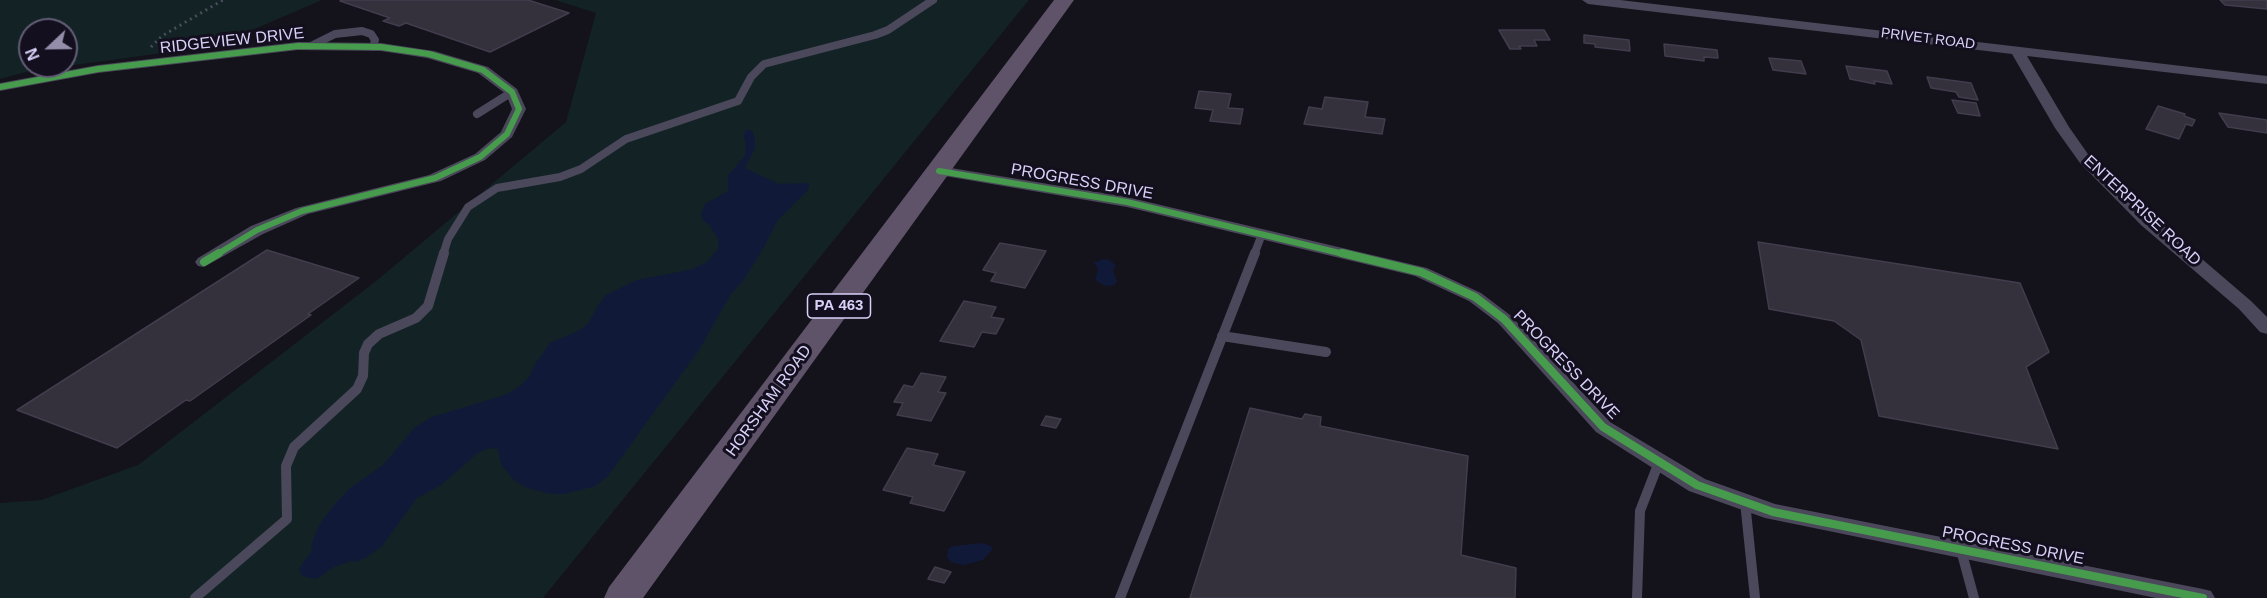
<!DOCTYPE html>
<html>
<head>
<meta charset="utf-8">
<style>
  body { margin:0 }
  #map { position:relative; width:2267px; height:598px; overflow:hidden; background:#14121a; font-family:Helvetica,sans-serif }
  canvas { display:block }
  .north { position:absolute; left:18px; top:18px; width:60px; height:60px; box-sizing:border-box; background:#130f1e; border:2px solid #635d76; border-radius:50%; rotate:248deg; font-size:16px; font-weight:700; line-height:24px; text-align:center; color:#dad1f9 }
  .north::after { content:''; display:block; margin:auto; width:21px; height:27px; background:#958eab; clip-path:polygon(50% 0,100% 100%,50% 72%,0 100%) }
</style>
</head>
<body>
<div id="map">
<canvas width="2267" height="598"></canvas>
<div class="north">N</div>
</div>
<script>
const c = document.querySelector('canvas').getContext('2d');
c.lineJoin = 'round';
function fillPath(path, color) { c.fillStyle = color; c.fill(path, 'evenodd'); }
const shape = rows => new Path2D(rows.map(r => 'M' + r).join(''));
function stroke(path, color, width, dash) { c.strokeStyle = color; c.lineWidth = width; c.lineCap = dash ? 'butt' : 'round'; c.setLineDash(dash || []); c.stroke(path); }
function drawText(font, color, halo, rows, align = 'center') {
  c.font = font + ' Helvetica,sans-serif'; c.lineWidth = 6; c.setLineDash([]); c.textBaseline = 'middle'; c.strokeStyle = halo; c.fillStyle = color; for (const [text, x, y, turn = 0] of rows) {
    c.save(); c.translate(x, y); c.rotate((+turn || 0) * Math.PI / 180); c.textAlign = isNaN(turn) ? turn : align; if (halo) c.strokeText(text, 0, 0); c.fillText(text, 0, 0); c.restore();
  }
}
fillPath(shape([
  [0,0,322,0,215,46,30,71,0,79],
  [30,30,66,30,66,66,30,66],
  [555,0,1029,0,543,598,0,598,0,503,41,500,138,465,376,281,566,122,596,13]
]), '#122225');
fillPath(shape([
  [746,130,752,130,755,139,755,148,745,168,779,184,809,183,809,189,777,221,763,249,743,281,731,294,699,350,608,476,596,486,564,494,550,494,525,487,514,480,501,465,498,449,490,448,479,452,441,485,417,498,382,546,367,557,356,562,351,561,334,567,316,579,302,576,299,569,311,552,313,539,321,522,334,505,350,488,383,465,414,428,432,417,505,395,520,386,530,376,533,367,550,343,578,331,588,324,598,305,606,295,637,280,693,269,707,262,718,249,718,239,709,225,702,219,701,213,705,204,728,191,728,176,745,155,746,142,743,136],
  [1103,259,1109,260,1116,265,1113,271,1117,281,1115,285,1105,286,1095,280,1098,269,1094,263],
  [983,543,991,546,993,549,983,560,964,565,953,563,947,558,948,549,953,546]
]), '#101a38');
const building = shape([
  [342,0,528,0,569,13,490,52,406,23,399,26,383,21,390,18,340,1,342,0],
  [2220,0,2267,0,2267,9,2225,5,2220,0],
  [1499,30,1544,30,1550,40,1534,40,1537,46,1519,46,1521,49,1510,49,1499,30],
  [1584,35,1629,40,1630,51,1595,47,1595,44,1584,43,1584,35],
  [1664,44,1717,50,1718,58,1704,57,1704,61,1665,56,1664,44],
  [1769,58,1801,61,1806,74,1773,70,1769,58],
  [1846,66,1887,71,1892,84,1874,81,1875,84,1850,79,1846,66],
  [1927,77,1971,83,1978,100,1959,97,1956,92,1931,88,1927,77],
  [1199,91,1231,94,1228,108,1243,109,1240,124,1210,121,1213,110,1195,108,1199,91],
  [1325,97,1368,102,1365,117,1385,119,1382,134,1304,124,1309,107,1322,109,1325,97],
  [1952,100,1976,103,1980,116,1958,113,1952,100],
  [2158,106,2185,114,2184,116,2195,120,2192,126,2186,124,2179,139,2146,129,2158,106],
  [2219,113,2267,120,2267,133,2228,127,2219,113],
  [1758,242,2020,283,2049,352,2026,367,2058,449,1879,416,1861,340,1834,321,1769,309,1758,242],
  [1000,243,1046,251,1025,288,991,281,996,273,983,270,1000,243],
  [267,250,359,278,308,314,311,315,190,401,186,400,117,448,17,410,267,250],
  [964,301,996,307,991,317,1004,319,996,334,982,332,974,347,940,341,964,301],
  [921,373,946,377,938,392,946,393,931,421,897,415,903,403,894,402,904,385,913,387,921,373],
  [1250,408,1302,419,1305,414,1321,417,1320,426,1468,456,1461,555,1516,568,1515,598,1190,598,1250,408],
  [1046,416,1061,419,1056,428,1041,425,1046,416],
  [907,448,938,454,933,465,965,472,944,511,910,503,913,497,883,490,907,448],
  [935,567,951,572,944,583,928,579,935,567]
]);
fillPath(building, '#34303c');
stroke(building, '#423d4d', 1.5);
stroke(shape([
  [151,47,162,36,223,0]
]), '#474e5a', 3, [2, 4]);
stroke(shape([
  [311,46,335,34,362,31,371,34,375,40,373,47],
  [477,114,512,92],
  [443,255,448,239,468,207,497,188,560,177,581,169,626,139,738,101,751,77,764,64,875,35,888,30,933,0],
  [1254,255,1262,234]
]), '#4a485a', 8);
stroke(shape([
  [1222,336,1326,352],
  [1745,502,1755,598],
  [1961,550,1974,598],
  [195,598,287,519,286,466,294,447,357,389,363,376,364,353,368,344,379,334,416,318,428,306,444,253],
  [1120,598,1255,253],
  [1637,598,1640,511,1659,462]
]), '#4a485a', 10);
fillPath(shape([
  [1582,0,1620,0,2267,76,2267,84,2027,56,2069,127,2090,157,2153,217,2251,301,2267,317,2267,334,2260,332,2239,309,2141,225,2080,163,2055,128,2012,54,1588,4,1582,0],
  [298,42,381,43,434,51,488,67,517,89,526,109,512,137,485,160,441,181,308,214,263,234,204,267,198,266,195,262,198,258,251,226,296,208,429,175,475,154,501,132,512,109,506,94,478,73,427,58,381,51,298,50,98,73,0,91,0,83,98,65,298,42],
  [939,166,1127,197,1427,268,1481,293,1510,315,1610,422,1705,479,1775,504,2203,589,2211,591,2215,598,2156,598,1765,518,1689,491,1596,432,1498,323,1469,301,1415,276,1127,207,933,174,931,171,933,168,939,166]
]), '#4a485a');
fillPath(shape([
  [1054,0,1074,0,643,598,604,598,609,587,1054,0]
]), '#5f536a');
stroke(shape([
  [0,87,98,69,298,46,381,47,429,54,483,70,512,92,519,109,507,134,480,157,435,178,302,211,257,230,216,255],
  [939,171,1127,202,1348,255]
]), '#469c4c', 6);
stroke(shape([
  [1342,253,1421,272,1475,297,1504,319,1603,427,1697,485,1773,512,2203,598],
  [204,262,219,253]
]), '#469c4c', 8);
drawText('14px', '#dad1f9', '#130f1e', [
  ["PRIVET ROAD",1928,39,7]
]);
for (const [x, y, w] of [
  [839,306,63]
]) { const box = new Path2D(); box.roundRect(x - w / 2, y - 12, w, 24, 4.5); c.fillStyle = '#130f1e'; c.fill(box); stroke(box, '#dad1f9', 1.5); }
drawText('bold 15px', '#dad1f9', null, [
  ["PA 463",839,306]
]);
drawText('16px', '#dad1f9', '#130f1e', [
  ["RIDGEVIEW DRIVE",232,41,-6],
  ["PROGRESS DRIVE",1082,182,10],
  ["ENTERPRISE ROAD",2142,211,43],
  ["PROGRESS DRIVE",1566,365,46],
  ["HORSHAM ROAD",769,401,-54],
  ["PROGRESS DRIVE",2013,546,11]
]);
</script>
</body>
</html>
